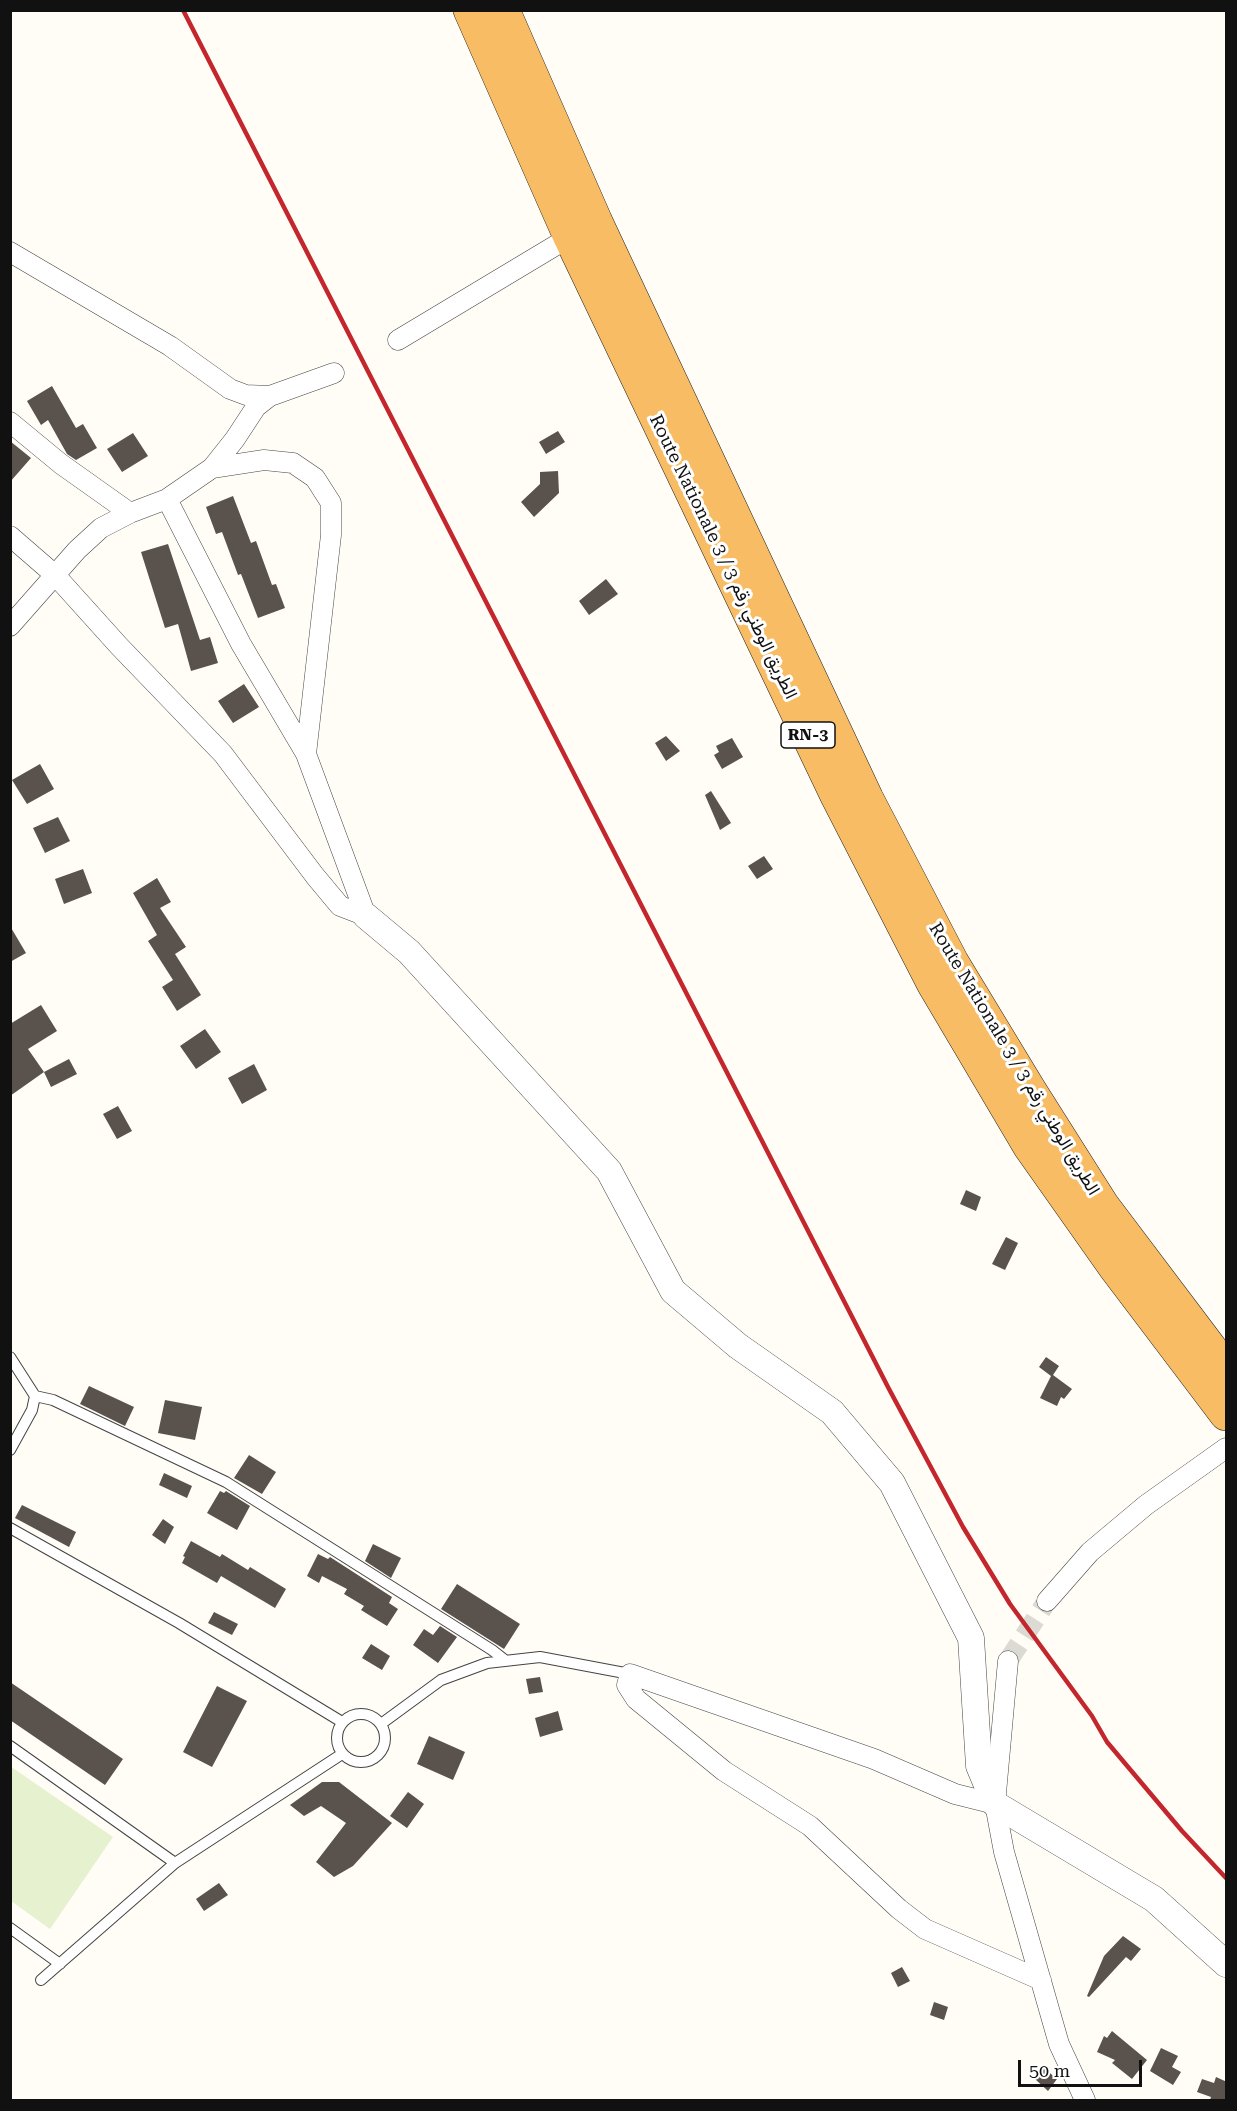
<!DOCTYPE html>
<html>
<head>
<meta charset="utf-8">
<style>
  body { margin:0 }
  #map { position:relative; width:1237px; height:2111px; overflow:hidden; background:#fffdf5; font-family:"Roboto Serif",serif }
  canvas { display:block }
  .frame { position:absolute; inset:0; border:12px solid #111; pointer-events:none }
  .scale { position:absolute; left:1018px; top:2060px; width:124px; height:27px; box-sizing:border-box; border:3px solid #111; border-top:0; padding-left:8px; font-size:18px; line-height:21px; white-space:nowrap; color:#111; -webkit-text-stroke:4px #fff; paint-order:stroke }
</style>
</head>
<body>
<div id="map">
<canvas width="1237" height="2111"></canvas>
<div class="frame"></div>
<div class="scale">50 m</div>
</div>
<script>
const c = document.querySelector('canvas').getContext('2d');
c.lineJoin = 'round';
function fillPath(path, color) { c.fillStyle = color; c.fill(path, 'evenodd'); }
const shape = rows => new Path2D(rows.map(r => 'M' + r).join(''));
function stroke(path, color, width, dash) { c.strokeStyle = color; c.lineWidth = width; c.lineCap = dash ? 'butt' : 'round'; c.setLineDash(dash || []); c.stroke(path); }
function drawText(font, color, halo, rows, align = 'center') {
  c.font = font + ' "Roboto Serif",Vazirmatn,serif'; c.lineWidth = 6; c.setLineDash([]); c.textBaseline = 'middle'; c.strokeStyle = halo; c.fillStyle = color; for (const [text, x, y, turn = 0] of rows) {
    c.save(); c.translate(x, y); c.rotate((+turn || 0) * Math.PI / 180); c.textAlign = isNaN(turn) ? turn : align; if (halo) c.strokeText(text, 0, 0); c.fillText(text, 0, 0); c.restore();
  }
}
fillPath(shape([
  [10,1766,113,1837,50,1929,11,1901]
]), '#e6f2cf');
fillPath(shape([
  [52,386,76,428,83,424,97,448,76,460,67,454,48,420,41,425,27,401],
  [558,431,565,442,546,454,539,442],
  [133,433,148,456,122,472,107,449],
  [10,441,31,458,10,482],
  [558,471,559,493,534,517,521,502,540,484,540,472],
  [233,496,251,543,256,541,272,585,276,584,285,608,258,618,241,574,238,575,222,532,216,534,206,507],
  [168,544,200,640,210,637,218,663,191,671,178,624,165,628,141,552],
  [606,579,618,594,589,615,579,601],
  [244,684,259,707,233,723,218,701],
  [666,736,680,751,666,761,655,743],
  [732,738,743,757,722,769,714,755,719,752,716,746],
  [40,764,54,789,27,804,12,780],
  [711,791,731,823,720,830,705,795],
  [58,817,70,841,45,853,33,828],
  [764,856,773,869,757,879,748,866],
  [83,869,92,893,64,904,55,879],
  [157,878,171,902,160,908,186,947,175,954,201,995,177,1011,162,987,173,980,148,941,157,935,133,893],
  [10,926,26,953,10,962],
  [41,1005,57,1031,28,1049,44,1072,10,1096,10,1024],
  [205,1029,221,1052,196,1069,180,1046],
  [69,1059,77,1074,51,1087,44,1072],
  [254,1064,267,1090,242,1104,228,1078],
  [118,1106,132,1131,117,1139,103,1114],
  [966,1190,981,1197,976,1211,960,1204],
  [1006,1237,1018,1243,1005,1270,992,1264],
  [1046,1357,1059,1366,1053,1375,1072,1389,1064,1399,1061,1397,1057,1406,1040,1398,1051,1376,1039,1367],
  [89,1386,134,1407,125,1426,80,1404],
  [165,1400,202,1407,195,1440,158,1433],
  [249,1455,276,1472,262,1494,234,1478],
  [164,1473,192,1486,187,1498,159,1485],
  [220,1491,224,1493,226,1491,250,1506,237,1530,207,1513],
  [22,1505,76,1532,69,1547,15,1518],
  [163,1519,174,1527,165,1544,152,1535],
  [191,1541,220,1557,222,1554,248,1570,250,1567,286,1589,275,1608,221,1576,217,1583,182,1563,185,1557,183,1556],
  [373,1544,401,1558,391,1578,365,1561],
  [318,1554,328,1559,330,1557,392,1597,389,1603,398,1609,387,1626,361,1610,364,1606,344,1594,347,1589,322,1576,319,1583,307,1576],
  [457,1584,520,1624,504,1649,441,1609],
  [214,1612,238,1624,232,1635,208,1623],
  [440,1626,457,1637,438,1663,413,1645,424,1629,433,1635],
  [371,1644,390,1656,382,1670,362,1658],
  [540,1677,543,1692,529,1694,526,1679],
  [10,1682,123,1759,105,1785,10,1720],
  [217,1686,247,1701,212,1767,183,1752],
  [558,1711,563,1730,540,1737,535,1718],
  [429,1736,465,1752,453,1780,417,1764],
  [322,1782,339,1782,392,1823,353,1866,334,1877,316,1862,346,1823,321,1806,304,1816,290,1805],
  [408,1792,424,1804,407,1828,390,1816],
  [219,1883,228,1895,204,1911,196,1899],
  [1123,1936,1141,1949,1131,1961,1126,1957,1089,1997,1087,1996,1104,1956],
  [902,1967,910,1981,898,1987,891,1973],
  [934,2002,948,2007,944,2020,930,2015],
  [1112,2031,1147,2060,1132,2079,1112,2063,1115,2060,1097,2052,1104,2036,1107,2038],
  [1161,2048,1178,2056,1172,2067,1181,2072,1173,2085,1150,2071],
  [1044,2068,1057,2079,1048,2091,1035,2079],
  [1216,2077,1227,2082,1227,2100,1210,2100,1211,2097,1197,2092,1202,2079,1214,2083]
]), '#5a524d');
stroke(shape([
  [1008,1661,1047,1601]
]), '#dbdad3', 20, [20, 10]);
const service = shape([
  [10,1357,35,1396,32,1410,10,1450],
  [35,1396,53,1400,226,1482,492,1650,506,1661],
  [10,1528,179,1623,342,1722],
  '337 1738a24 24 0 1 1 48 0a24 24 0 1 1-48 0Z',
  [381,1724,441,1680,487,1663,540,1657,630,1674],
  [10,1746,175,1863],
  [10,1928,60,1964],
  [41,1980,175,1863,342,1754]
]);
const minor = shape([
  [10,252,170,346,230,389,246,395,270,396],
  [398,340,578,232],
  [10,422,61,464,130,513],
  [212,468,264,460,293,463,315,478,331,503,331,535,306,754],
  [167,499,241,644,306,754,366,916],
  [10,536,55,575,119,646,223,754,315,876,340,906,366,916],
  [10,626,77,550,101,528,130,513,167,499,212,468,235,439,256,407,270,396,334,373],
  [1047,1601,1090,1552,1146,1505,1226,1448],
  [1008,1661,995,1804,1004,1852,1059,2044,1085,2100],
  [995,1804,955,1794,874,1759,630,1674,627,1685,636,1699,724,1771,810,1826,899,1909,925,1929,1041,1980]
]);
const tertiary = shape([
  [366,916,409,952,609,1171,673,1291,738,1346,832,1412,892,1483,971,1638,979,1766,995,1804,1154,1899,1226,1964]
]);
const trunk = shape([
  [470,10,570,237,836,794,933,983,1030,1147,1114,1266,1226,1414],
  [503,10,596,222,867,799,952,962,1029,1089,1103,1206,1226,1369]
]);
stroke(service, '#444', 12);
stroke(minor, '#444', 21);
stroke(tertiary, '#444', 27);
stroke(trunk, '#222', 34);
stroke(service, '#fff', 10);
stroke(minor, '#fff', 20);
stroke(tertiary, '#fff', 26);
stroke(trunk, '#f7bc64', 33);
stroke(shape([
  [183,10,889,1389,963,1527,1010,1604,1092,1716,1107,1742,1182,1831,1226,1878]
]), '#c4262e', 4.5);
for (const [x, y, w] of [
  [808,735,54]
]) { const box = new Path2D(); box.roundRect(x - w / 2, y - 13, w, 26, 4.5); c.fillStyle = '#fff'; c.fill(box); stroke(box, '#111', 1.5); }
drawText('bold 16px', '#111', null, [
  ["RN-3",808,735]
]);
drawText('18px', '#111', '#fff', [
  ["Route Nationale 3 / الطريق الوطني رقم 3",723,557,64],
  ["Route Nationale 3 / الطريق الوطني رقم 3",1014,1059,59]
]);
</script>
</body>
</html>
